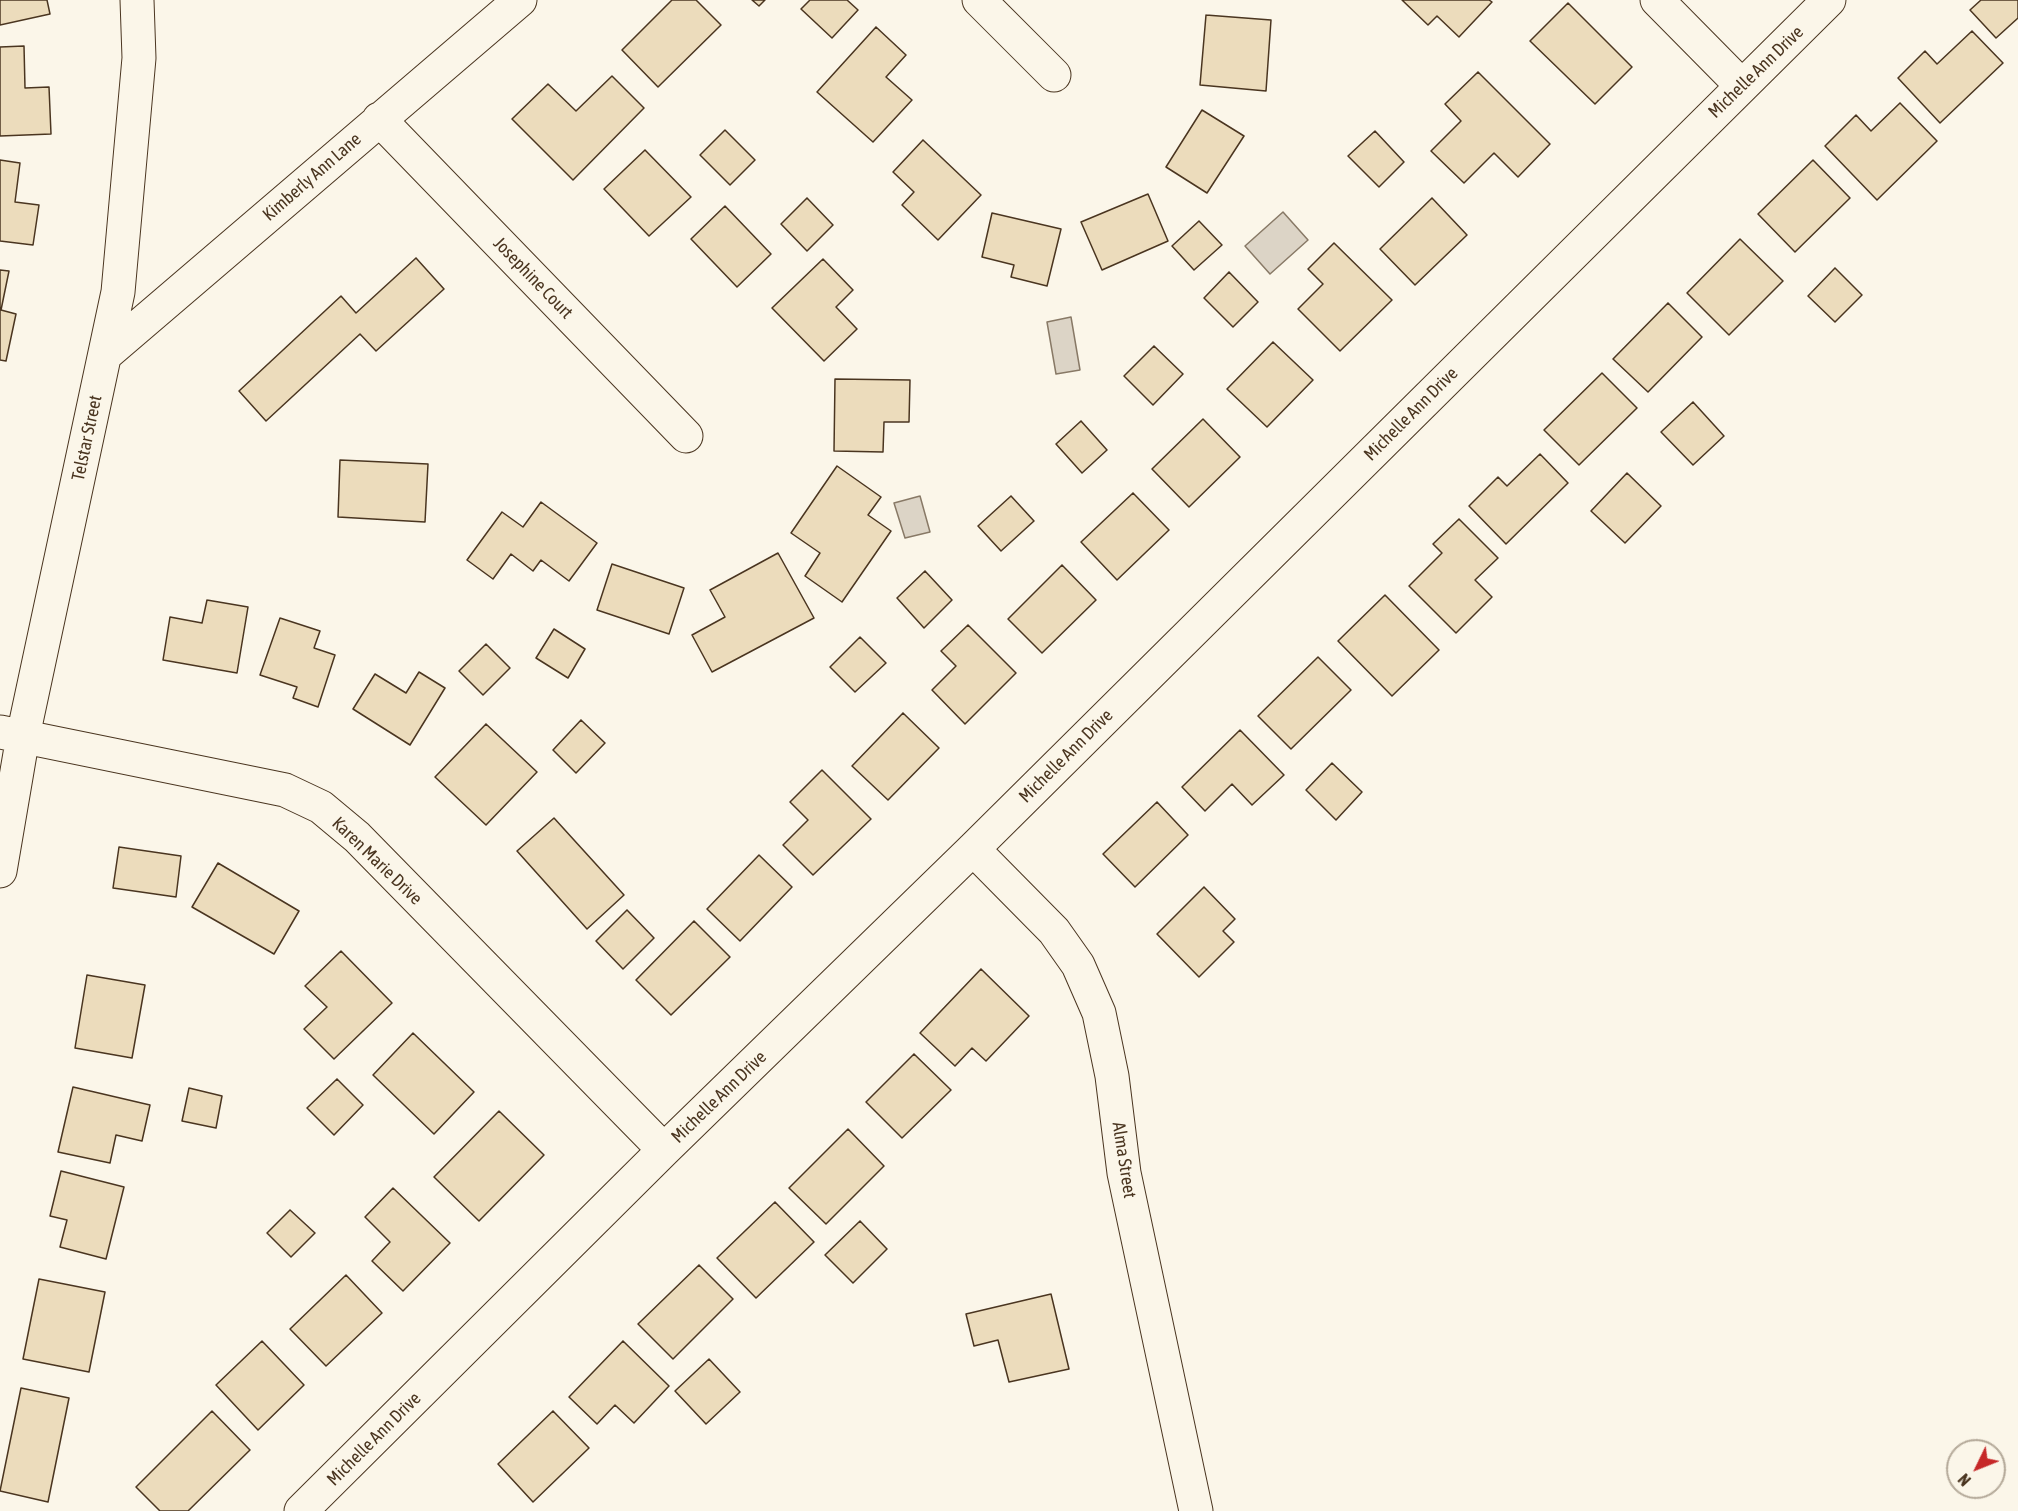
<!DOCTYPE html>
<html>
<head>
<meta charset="utf-8">
<style>
  body { margin:0 }
  #map { position:relative; width:2018px; height:1511px; overflow:hidden; background:#fbf6e9; font-family:"Asap Condensed",sans-serif }
  canvas { display:block }
  .north { position:absolute; left:1946px; top:1439px; width:60px; height:60px; box-sizing:border-box; background:#fbf6e9; border:2px solid #b4a999; border-radius:50%; rotate:227deg; font-size:16px; font-weight:700; line-height:24px; text-align:center; color:#4a3520 }
  .north::after { content:''; display:block; margin:auto; width:21px; height:27px; background:#c62828; clip-path:polygon(50% 0,100% 100%,50% 72%,0 100%) }
</style>
</head>
<body>
<div id="map">
<canvas width="2018" height="1511"></canvas>
<div class="north">N</div>
</div>
<script>
const c = document.querySelector('canvas').getContext('2d');
c.lineJoin = 'round';
function fillPath(path, color) { c.fillStyle = color; c.fill(path, 'evenodd'); }
const shape = rows => new Path2D(rows.map(r => 'M' + r).join(''));
function stroke(path, color, width, dash) { c.strokeStyle = color; c.lineWidth = width; c.lineCap = dash ? 'butt' : 'round'; c.setLineDash(dash || []); c.stroke(path); }
function drawText(font, color, halo, rows, align = 'center') {
  c.font = font + ' "Asap Condensed",sans-serif'; c.lineWidth = 4.5; c.setLineDash([]); c.textBaseline = 'middle'; c.strokeStyle = halo; c.fillStyle = color; for (const [text, x, y, turn = 0] of rows) {
    c.save(); c.translate(x, y); c.rotate((+turn || 0) * Math.PI / 180); c.textAlign = isNaN(turn) ? turn : align; if (halo) c.strokeText(text, 0, 0); c.fillText(text, 0, 0); c.restore();
  }
}
const water = shape([
  [1283,212,1308,240,1270,274,1245,246,1283,212],
  [1071,317,1080,370,1056,374,1047,322,1071,317],
  [920,496,930,532,905,538,894,503,920,496]
]);
fillPath(water, '#dcd4c6');
stroke(water, '#887966', 1.5);
const building = shape([
  [0,0,47,0,50,14,0,25,0,0],
  [672,0,696,0,721,25,658,87,622,50,672,0],
  [752,0,765,0,759,6,752,0],
  [810,0,847,0,858,10,832,38,801,9,810,0],
  [1402,0,1489,0,1492,2,1459,37,1437,16,1428,25,1402,0],
  [1981,0,2018,0,2018,18,1996,38,1970,10,1981,0],
  [1568,3,1632,67,1595,104,1530,41,1568,3],
  [1206,15,1271,20,1266,91,1200,85,1206,15],
  [876,27,906,55,886,77,912,100,873,142,817,92,876,27],
  [1972,31,2003,63,1940,123,1898,78,1925,51,1937,64,1972,31],
  [24,46,25,88,49,87,51,134,0,136,0,47,24,46],
  [1478,72,1550,144,1518,177,1494,153,1464,183,1431,151,1461,121,1445,104,1478,72],
  [612,76,644,108,573,180,512,119,548,84,576,111,612,76],
  [1900,103,1937,141,1877,200,1825,146,1856,115,1871,131,1900,103],
  [1202,110,1244,136,1207,193,1166,167,1202,110],
  [725,130,755,160,730,185,700,155,725,130],
  [1375,131,1404,162,1379,187,1348,156,1375,131],
  [923,140,981,195,938,240,902,205,914,192,893,172,923,140],
  [645,150,691,197,649,236,604,189,645,150],
  [0,160,20,163,15,202,39,205,33,245,0,241,0,160],
  [1813,160,1850,198,1795,252,1758,214,1813,160],
  [1148,194,1168,241,1102,270,1081,222,1148,194],
  [807,198,833,225,807,251,781,224,807,198],
  [1432,198,1467,235,1415,285,1380,249,1432,198],
  [725,206,771,254,737,287,691,239,725,206],
  [992,213,1061,229,1047,286,1011,277,1014,265,982,257,992,213],
  [1199,221,1222,245,1194,270,1172,246,1199,221],
  [1740,239,1783,281,1729,335,1687,293,1740,239],
  [1334,243,1392,300,1340,351,1298,309,1323,284,1308,269,1334,243],
  [416,258,444,289,376,351,360,334,266,421,239,391,341,296,356,313,416,258],
  [823,259,853,290,836,307,857,329,824,361,772,308,823,259],
  [1835,268,1862,295,1835,322,1808,296,1835,268],
  [0,270,9,271,1,310,16,314,6,361,0,360,0,270],
  [1229,272,1258,302,1233,327,1204,298,1229,272],
  [1668,303,1702,337,1648,392,1613,359,1668,303],
  [1273,342,1313,380,1267,427,1227,389,1273,342],
  [1154,346,1183,374,1153,405,1124,376,1154,346],
  [1602,373,1637,408,1579,465,1544,430,1602,373],
  [835,379,910,380,909,422,884,422,883,452,834,451,835,379],
  [1693,402,1724,436,1693,465,1661,432,1693,402],
  [1203,419,1240,457,1189,507,1152,469,1203,419],
  [1081,421,1107,450,1082,473,1056,444,1081,421],
  [1540,454,1568,483,1506,544,1469,506,1498,477,1507,486,1540,454],
  [340,460,428,464,425,522,338,517,340,460],
  [837,466,881,497,868,515,891,531,842,602,805,576,820,553,791,533,837,466],
  [1627,473,1661,506,1625,543,1591,511,1627,473],
  [1133,493,1169,530,1117,580,1081,542,1133,493],
  [1011,496,1034,521,1001,551,978,526,1011,496],
  [541,502,597,543,569,581,541,560,533,571,511,554,493,579,467,560,502,512,523,527,541,502],
  [1459,519,1498,558,1475,580,1492,597,1456,633,1409,586,1442,553,1433,544,1459,519],
  [778,553,814,618,712,672,692,635,725,617,710,590,778,553],
  [612,564,684,588,669,634,597,610,612,564],
  [1062,565,1096,600,1042,653,1008,619,1062,565],
  [925,571,952,600,924,628,897,598,925,571],
  [1385,595,1439,650,1392,696,1338,641,1385,595],
  [207,600,248,607,237,673,163,660,170,617,202,623,207,600],
  [280,618,320,631,314,648,335,655,318,707,293,698,297,687,260,675,280,618],
  [968,625,1016,673,965,724,932,690,956,666,941,651,968,625],
  [554,629,585,649,568,678,536,658,554,629],
  [860,637,886,663,855,692,830,667,860,637],
  [486,644,510,668,483,695,459,671,486,644],
  [1318,657,1351,690,1291,749,1258,716,1318,657],
  [419,672,445,688,410,745,353,709,375,674,406,693,419,672],
  [903,713,939,748,888,800,852,766,903,713],
  [581,720,605,743,576,773,553,750,581,720],
  [486,724,537,772,486,825,435,777,486,724],
  [1240,730,1284,775,1252,805,1232,784,1205,811,1182,787,1240,730],
  [1332,763,1362,792,1336,820,1306,790,1332,763],
  [822,770,871,819,813,875,783,845,808,820,790,802,822,770],
  [1157,802,1188,835,1135,887,1103,854,1157,802],
  [554,818,624,895,587,929,517,851,554,818],
  [119,847,181,856,176,897,113,888,119,847],
  [759,855,792,887,740,941,707,909,759,855],
  [218,863,299,911,274,954,192,907,218,863],
  [1204,887,1235,919,1223,931,1234,942,1199,977,1157,934,1204,887],
  [627,910,654,938,623,969,596,941,627,910],
  [694,921,730,957,671,1015,636,980,694,921],
  [341,951,392,1003,334,1059,304,1029,327,1007,305,986,341,951],
  [981,969,1029,1016,986,1061,972,1048,955,1066,920,1033,981,969],
  [87,975,145,985,132,1058,75,1048,87,975],
  [413,1033,474,1092,434,1134,373,1075,413,1033],
  [914,1054,951,1090,902,1138,866,1102,914,1054],
  [337,1079,363,1105,334,1135,307,1108,337,1079],
  [73,1087,150,1105,142,1141,116,1135,110,1163,58,1152,73,1087],
  [189,1088,222,1096,216,1128,182,1121,189,1088],
  [499,1111,544,1155,479,1221,434,1177,499,1111],
  [848,1129,884,1166,826,1224,789,1188,848,1129],
  [61,1171,124,1187,106,1259,60,1247,67,1220,50,1216,61,1171],
  [393,1188,450,1243,403,1291,372,1261,390,1242,365,1217,393,1188],
  [775,1202,814,1242,756,1298,717,1258,775,1202],
  [290,1210,315,1233,291,1257,267,1233,290,1210],
  [860,1221,887,1249,853,1283,825,1255,860,1221],
  [699,1265,733,1299,673,1359,638,1324,699,1265],
  [346,1275,382,1313,326,1366,290,1329,346,1275],
  [39,1279,105,1292,89,1372,23,1359,39,1279],
  [1051,1294,1069,1369,1009,1382,998,1340,974,1346,966,1314,1051,1294],
  [262,1341,304,1385,258,1430,216,1385,262,1341],
  [623,1341,669,1386,634,1423,615,1405,597,1424,569,1397,623,1341],
  [709,1359,740,1392,706,1424,675,1391,709,1359],
  [21,1388,69,1398,48,1502,0,1491,21,1388],
  [212,1411,250,1450,188,1511,160,1511,136,1487,212,1411],
  [553,1411,589,1448,533,1502,498,1464,553,1411]
]);
fillPath(building, '#ecdcbc');
stroke(building, '#4a3520', 1.5);
const minor = shape([
  [979,0,1054,75],
  [1657,0,1741,85],
  [379,119,686,436],
  [105,355,520,0],
  [0,732,285,790,321,807,357,837,664,1150],
  [973,849,1054,931,1078,965,1099,1013,1112,1076,1124,1173,1196,1511],
  [0,871,23,736,118,292,139,58,137,0],
  [301,1511,664,1150,973,849,1829,0]
]);
stroke(minor, '#4a3520', 35);
stroke(minor, '#fbf6e9', 33);
drawText('18px', '#4a3520', '#fbf6e9', [
  ["Michelle Ann Drive",1756,72,-44],
  ["Kimberly Ann Lane",312,177,-41],
  ["Josephine Court",533,278,46],
  ["Michelle Ann Drive",1411,414,-45],
  ["Telstar Street",87,438,-78],
  ["Michelle Ann Drive",1066,756,-45],
  ["Karen Marie Drive",377,861,44],
  ["Michelle Ann Drive",719,1097,-44],
  ["Alma Street",1124,1160,81],
  ["Michelle Ann Drive",374,1439,-45]
]);
</script>
</body>
</html>
